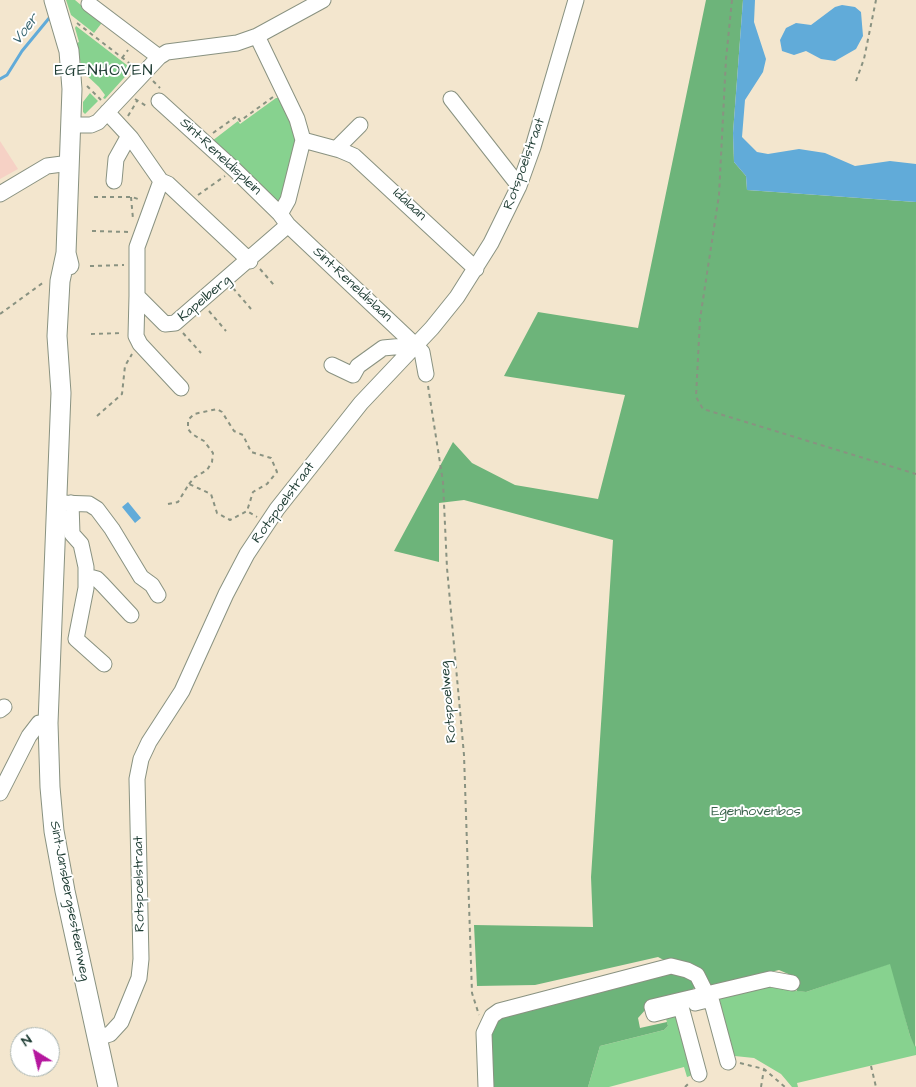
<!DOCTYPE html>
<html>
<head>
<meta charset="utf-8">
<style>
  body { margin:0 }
  #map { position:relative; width:916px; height:1087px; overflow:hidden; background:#f3e6ce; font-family:"Architects Daughter",sans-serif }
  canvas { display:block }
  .north { position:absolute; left:10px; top:1027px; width:50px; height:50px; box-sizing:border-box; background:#fff; border:1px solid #a5b1ae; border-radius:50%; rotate:324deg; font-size:14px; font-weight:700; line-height:20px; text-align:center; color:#1f3d34 }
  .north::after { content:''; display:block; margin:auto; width:18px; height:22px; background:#b5179e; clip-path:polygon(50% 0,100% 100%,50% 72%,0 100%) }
</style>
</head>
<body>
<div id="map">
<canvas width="916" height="1087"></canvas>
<div class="north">N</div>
</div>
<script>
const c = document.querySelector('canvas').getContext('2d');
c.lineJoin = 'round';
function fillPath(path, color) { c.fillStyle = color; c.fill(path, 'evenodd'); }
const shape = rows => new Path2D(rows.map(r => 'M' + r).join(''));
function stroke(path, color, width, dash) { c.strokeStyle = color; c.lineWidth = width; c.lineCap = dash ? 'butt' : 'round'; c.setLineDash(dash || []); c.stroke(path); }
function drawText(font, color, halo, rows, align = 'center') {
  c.font = font + ' "Architects Daughter",sans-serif'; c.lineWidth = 4; c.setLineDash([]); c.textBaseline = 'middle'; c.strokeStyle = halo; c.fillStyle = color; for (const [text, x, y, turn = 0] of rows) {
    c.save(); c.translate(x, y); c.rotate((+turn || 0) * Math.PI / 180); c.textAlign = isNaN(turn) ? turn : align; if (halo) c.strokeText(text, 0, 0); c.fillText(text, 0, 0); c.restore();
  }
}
fillPath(shape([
  [0,141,18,169,0,179]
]), '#f6d1c5');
fillPath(shape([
  [66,0,75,0,89,12,104,20,94,33,71,15],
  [76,26,132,69,105,99,103,98,105,95,99,87,82,71,77,43,79,42,75,28],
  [90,93,98,101,85,114,83,112,83,102],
  [276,98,280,98,297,137,283,202,275,205,212,141,238,121,240,124],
  [891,963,910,1036,916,1047,916,1055,797,1083,798,1087,792,1087,781,1074,754,1058,725,1055,711,999,756,985,806,992],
  [683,1011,700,1067,690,1076,687,1077,684,1067,609,1087,588,1087,600,1046,664,1030,668,1026,665,1015]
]), '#87d28f');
fillPath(shape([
  [706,0,743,0,733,133,734,162,746,176,747,190,916,202,915,1047,910,1036,890,964,806,992,797,991,793,976,779,970,713,986,658,957,535,985,477,986,474,925,593,927,591,877,613,540,464,500,439,503,439,562,394,551,453,442,472,463,515,485,598,499,625,395,504,376,538,312,638,328],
  [669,972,691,978,695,987,691,991,655,999,638,1018,640,1028,667,1022,668,1026,664,1030,600,1046,588,1087,490,1087,489,1035,496,1019]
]), '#6db47a');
fillPath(shape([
  [743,0,755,0,754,22,766,59,763,72,745,100,742,137,757,152,768,154,799,149,825,153,855,166,890,161,916,164,916,202,747,190,746,176,734,162,733,133],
  [842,5,855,7,861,12,863,36,856,49,835,61,821,59,806,51,794,55,782,51,780,40,786,28,796,23,811,25,835,7],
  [128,502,141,518,135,523,122,507]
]), '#61abd9');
stroke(shape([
  [0,79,7,75,22,51,50,17]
]), '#61abd9', 3);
const minor = shape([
  [89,4,159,57],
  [257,36,297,119,303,140,288,200,280,214],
  [451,99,519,186],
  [159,101,235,170,280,214,288,225,415,345,422,352,426,374],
  [107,112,131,138,161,181,137,247,137,296],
  [71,125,91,125,98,122,159,57,167,52,237,43,257,36,323,0],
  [303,140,340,150,354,156,476,269],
  [336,149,360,125],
  [114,181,116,159,126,141,131,138],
  [161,181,168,184,250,261],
  [0,194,47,166,70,163],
  [332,365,353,375,358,366,383,348,415,345],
  [181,388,140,344,136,336,137,296,165,324,175,323,288,225],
  [61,503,89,504,97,509,112,529,141,577,152,585,158,595],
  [71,503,72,534,81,544,86,567,86,588,76,639,104,664],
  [86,576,97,579,103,585,131,615],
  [0,710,4,707],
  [0,793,29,736,39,723,48,723],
  [695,1003,711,999,728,1062],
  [97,1038,110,1034,121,1022,139,978,141,959,137,779,141,759,149,742,182,691,226,594,247,554,277,509,361,403,432,328,457,297,491,243,519,186,533,147,576,0],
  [699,1074,681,1007,654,1014,652,1007,770,979,792,983],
  [486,1087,484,1033,492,1016,499,1011,671,966,687,970,697,975,706,993]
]);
const major = shape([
  [54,0,69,51,72,89,66,253,69,265],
  [66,253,60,281,57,336,61,393,48,723,50,787,54,831,65,891,108,1087]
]);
stroke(minor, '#899281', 17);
stroke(major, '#899281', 21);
stroke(shape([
  [732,0,726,59,719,195,700,319,696,397,703,409,916,474],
  [77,23,133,66],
  [122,58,128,50],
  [153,81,160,88],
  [856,81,864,59,876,0],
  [87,86,101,100],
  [135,99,148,107],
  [128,116,137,101],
  [213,133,237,116,240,121,273,97],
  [198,195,225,176],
  [94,197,132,197,141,200],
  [131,197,133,219],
  [92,231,129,232],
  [90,266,124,265],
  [260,269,274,285],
  [233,288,251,309],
  [209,311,226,331],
  [0,314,44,282],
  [183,333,201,353],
  [91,334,123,333],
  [428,386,443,482,447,568,464,755,472,993,479,1015],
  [97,416,122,394,125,366,132,354],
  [189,484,195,477,207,470,212,462,213,453,204,441,192,434,188,429,188,420,194,414,217,409,222,412,234,431,243,435,251,452,271,458,277,472,267,484,253,492,247,511],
  [168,504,178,502,189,484,211,494,217,513,230,520,247,511,257,517],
  [740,1063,764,1069,785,1087],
  [871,1066,876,1087],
  [685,1087,690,1082],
  [761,1087,764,1069]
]), '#899281', 2, [4, 4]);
stroke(minor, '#fff', 15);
stroke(major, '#fff', 19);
drawText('14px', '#1f3d34', '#fff', [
  ["Sint-Reneldisplein",220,157,43],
  ["Rotspoelstraat",525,164,-70],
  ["Idalaan",409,205,43],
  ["Sint-Reneldislaan",352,285,43],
  ["Kapelberg",205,299,-40],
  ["Rotspoelstraat",284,503,-54],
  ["Rotspoelweg",449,702,-95],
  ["Rotspoelstraat",140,884,-91],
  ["Sint-Jansbergsesteenweg",69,901,79]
]);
drawText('14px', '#39624b', '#fff', [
  ["Egenhovenbos",756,812]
]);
drawText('italic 15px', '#36646e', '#fff', [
  ["Voer",26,30,-53]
]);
c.letterSpacing = '1px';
drawText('16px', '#1f3d34', '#fff', [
  ["EGENHOVEN",104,72]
]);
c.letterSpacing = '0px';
</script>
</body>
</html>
